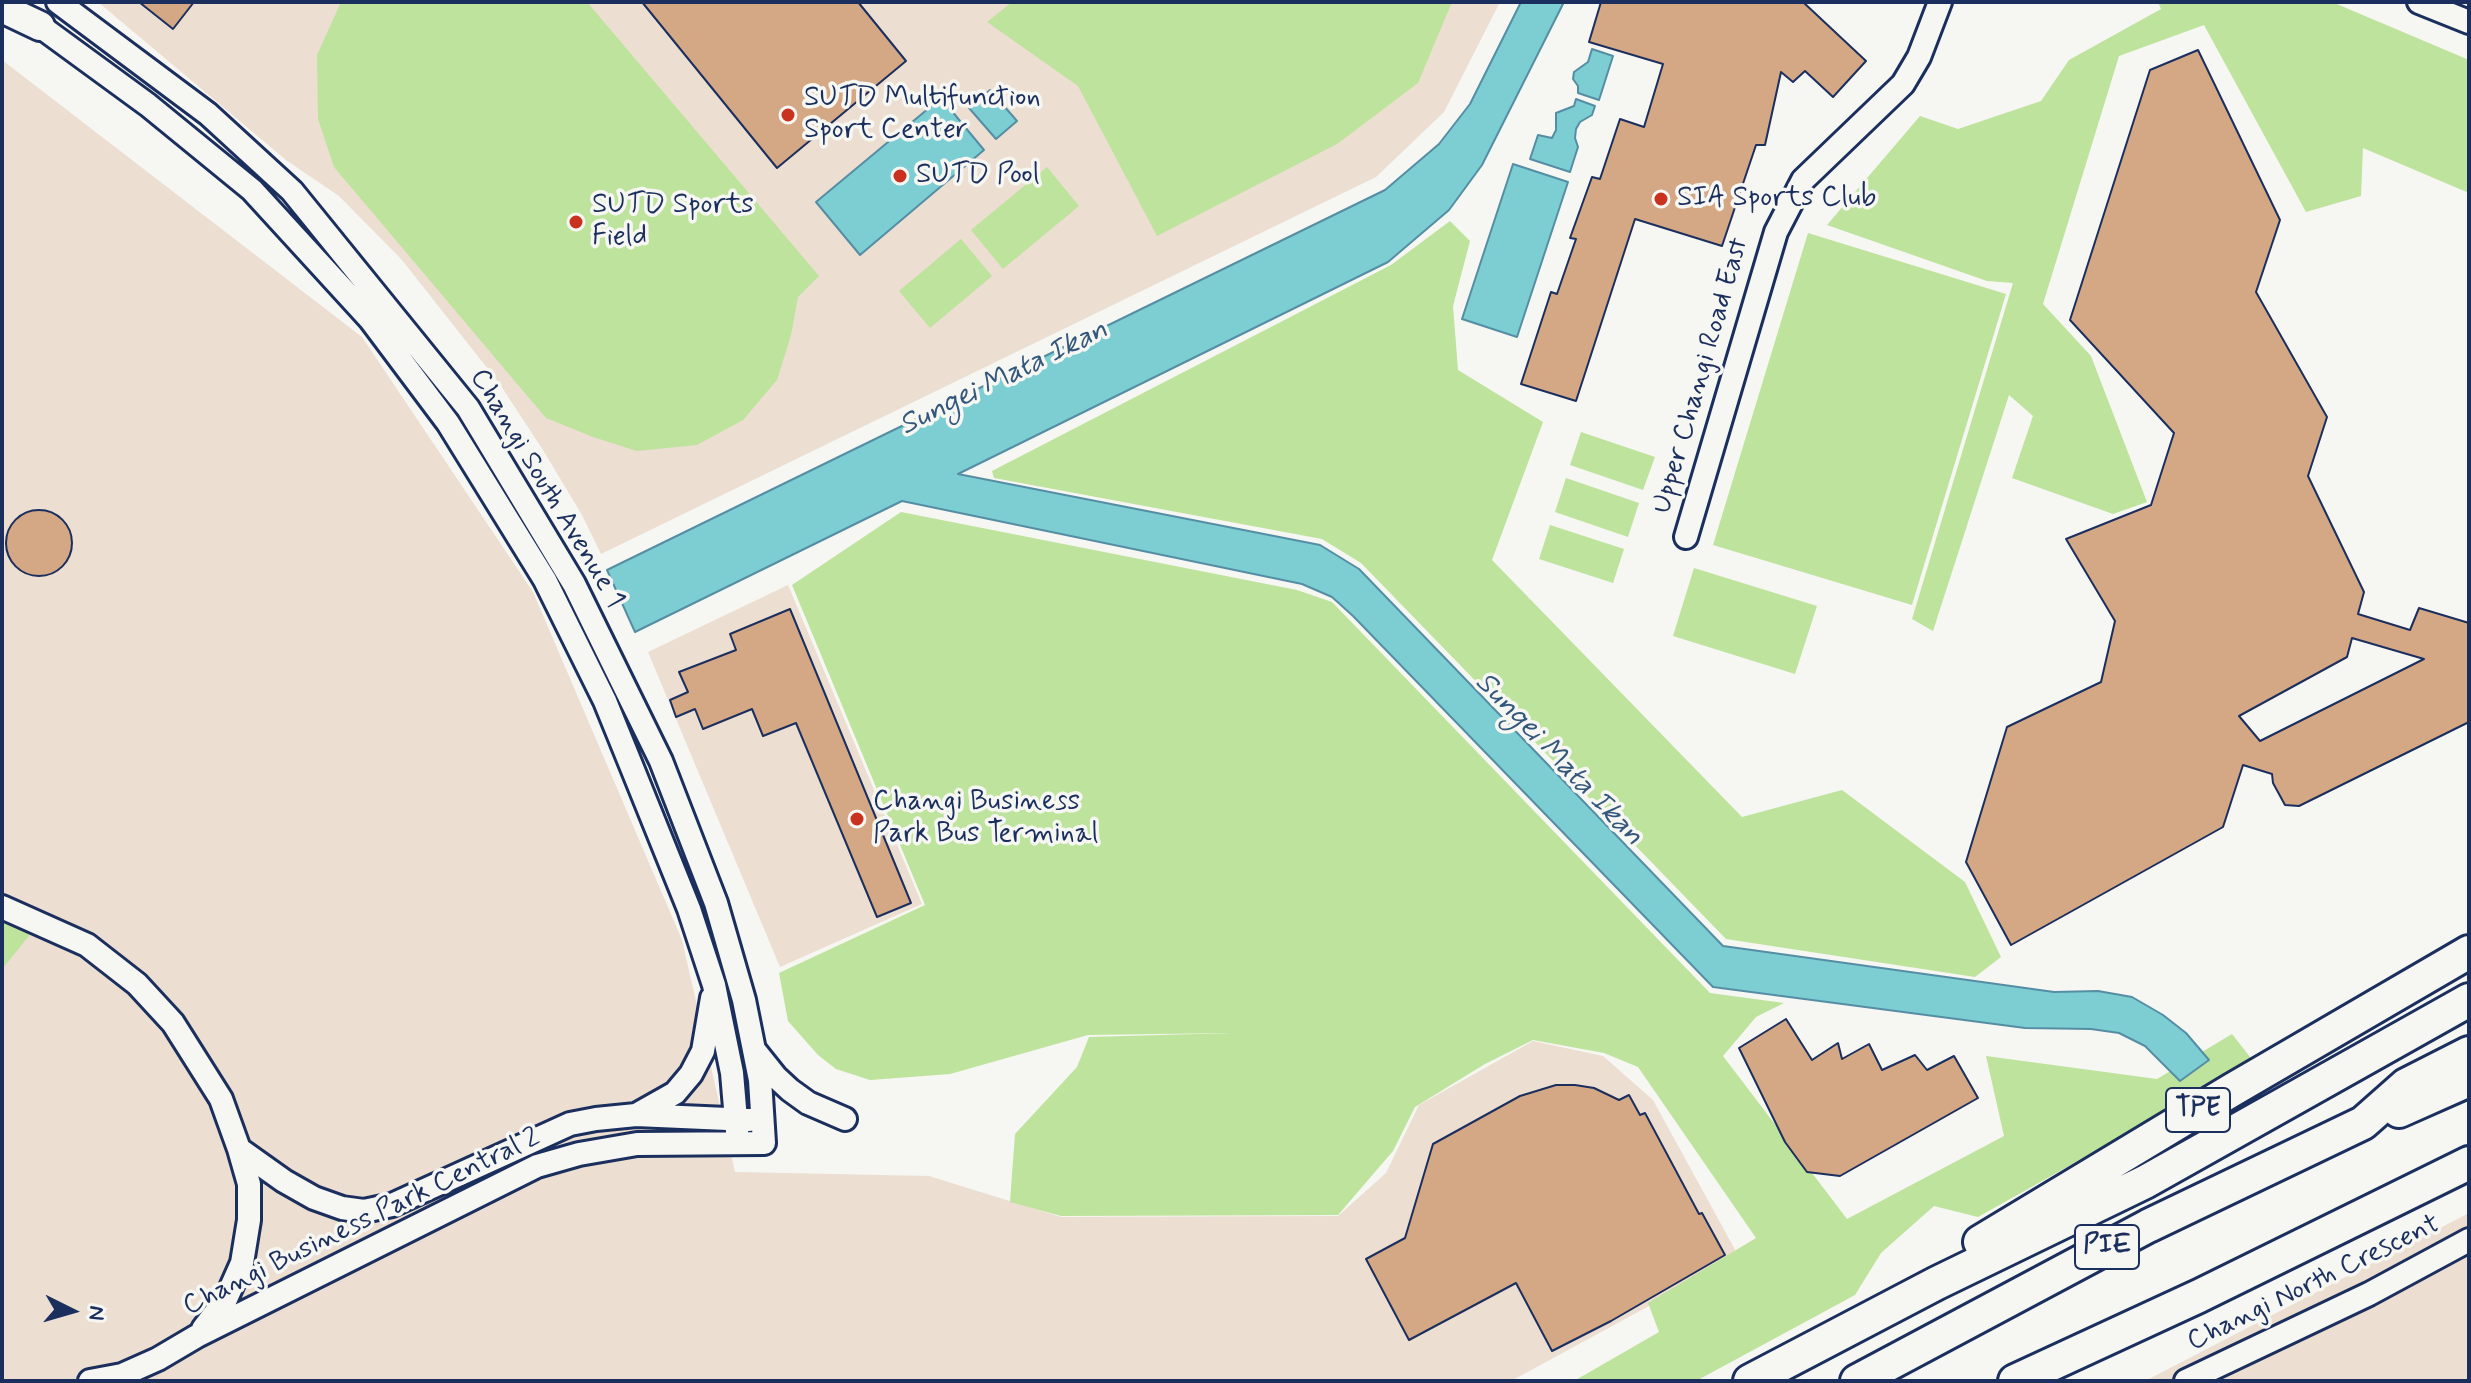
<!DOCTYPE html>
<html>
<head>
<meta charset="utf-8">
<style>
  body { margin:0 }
  #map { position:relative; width:2471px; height:1383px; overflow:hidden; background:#f6f6f2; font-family:Mynerve,sans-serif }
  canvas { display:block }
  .frame { position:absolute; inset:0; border:4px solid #1b2f5e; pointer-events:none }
  .north { position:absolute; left:32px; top:1271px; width:80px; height:80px; -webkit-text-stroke:6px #f6f6f2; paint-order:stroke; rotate:95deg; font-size:22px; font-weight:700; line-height:32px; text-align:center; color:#1b2f5e }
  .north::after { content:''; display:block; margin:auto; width:28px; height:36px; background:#1b2f5e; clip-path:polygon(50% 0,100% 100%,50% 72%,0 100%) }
</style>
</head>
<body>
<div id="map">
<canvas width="2471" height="1383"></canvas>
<div class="frame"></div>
<div class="north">N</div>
</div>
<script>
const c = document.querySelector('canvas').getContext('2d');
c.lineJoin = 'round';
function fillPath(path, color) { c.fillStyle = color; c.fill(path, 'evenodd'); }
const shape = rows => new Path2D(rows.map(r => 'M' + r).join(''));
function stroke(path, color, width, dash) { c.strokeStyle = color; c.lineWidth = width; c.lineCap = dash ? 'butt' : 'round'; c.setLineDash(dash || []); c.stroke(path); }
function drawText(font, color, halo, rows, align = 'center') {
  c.font = font + ' Mynerve,sans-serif'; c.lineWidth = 7; c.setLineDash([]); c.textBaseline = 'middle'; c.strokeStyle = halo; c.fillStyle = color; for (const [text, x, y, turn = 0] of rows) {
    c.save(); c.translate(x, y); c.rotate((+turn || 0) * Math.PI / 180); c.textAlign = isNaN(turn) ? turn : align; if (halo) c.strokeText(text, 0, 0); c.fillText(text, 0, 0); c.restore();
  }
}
fillPath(shape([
  [98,2,1500,2,1444,112,1376,177,601,554,582,515,543,450,499,383,402,260,339,196,286,160],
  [2,60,362,337,533,592,682,940,735,1172,929,1176,1061,1217,1338,1216,1386,1173,1419,1105,1533,1041,1603,1056,1653,1100,1739,1257,1511,1381,2,1381],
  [788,585,922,904,780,967,648,652],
  [2469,1213,2469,1381,2145,1381]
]), '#ecded1');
fillPath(shape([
  [341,2,587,2,819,276,798,297,791,335,777,380,743,420,697,445,637,451,593,437,546,418,334,167,318,119,317,55],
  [1012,2,1452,2,1418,83,1337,144,1157,236,1078,86,987,22],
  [2158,2,2332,2,2469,60,2469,193,2363,148,2361,196,2306,212,2204,25,2119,56,2043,304,2091,356,2147,502,2113,514,2012,478,2033,416,2009,395,1933,631,1912,619,2013,283,1987,281,1827,225,1920,116,1958,129,2041,101,2069,60,2161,9],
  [1047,167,1079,206,1003,269,971,230],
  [1450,221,1470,241,1453,306,1458,370,1543,422,1492,560,1742,817,1842,790,1965,882,2001,957,1975,977,1726,939,1361,563,1322,539,994,478,992,471,1391,265],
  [1808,233,2006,294,1912,605,1713,545],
  [961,239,992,276,930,328,899,291],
  [1581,432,1655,457,1643,490,1570,465],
  [1566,478,1639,503,1628,537,1555,512],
  [901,512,1297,590,1332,602,1710,993,1784,1003,1756,1017,1723,1056,1847,1219,2004,1136,1986,1056,2157,1079,2232,1034,2254,1062,1978,1217,1934,1206,1881,1253,1855,1295,1696,1381,1574,1381,1659,1332,1648,1303,1756,1238,1638,1067,1604,1053,1533,1040,1485,1064,1415,1107,1393,1151,1338,1215,1061,1216,1010,1202,1015,1134,1077,1067,1089,1037,1232,1033,1088,1035,950,1074,870,1080,836,1069,818,1055,788,1021,779,973,925,905,792,585],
  [1550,525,1624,549,1613,583,1539,559],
  [1694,568,1817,606,1795,674,1673,636],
  [2,908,38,925,2,969]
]), '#bee39d');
const water = shape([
  [1521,2,1564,2,1482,165,1449,210,1388,262,958,474,1320,545,1359,569,1723,946,2054,992,2098,991,2132,997,2163,1015,2186,1033,2209,1060,2180,1081,2145,1046,2119,1033,2091,1029,2025,1028,1713,987,1353,616,1332,597,1302,584,902,501,635,632,607,570,1385,190,1439,144,1470,104,1521,2],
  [1592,49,1613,56,1599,100,1578,93,1578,86,1573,79,1574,72,1588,62,1592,49],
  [990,90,1017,121,996,139,969,108,990,90],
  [941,98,984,150,860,255,816,202,941,98],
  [1576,99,1595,106,1592,115,1580,122,1576,129,1575,138,1578,147,1570,172,1530,159,1538,135,1552,138,1556,130,1556,113,1574,106,1576,99],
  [1513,164,1568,182,1517,337,1462,319,1513,164]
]);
fillPath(water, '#7cced3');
stroke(water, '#558ea4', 2);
const building = shape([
  [139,2,194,2,173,29,139,2],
  [642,2,858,2,906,61,777,168,642,2],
  [1601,2,1803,2,1866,61,1833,97,1805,71,1793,82,1781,72,1765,145,1756,145,1722,246,1635,219,1576,401,1521,384,1551,292,1557,294,1576,239,1570,238,1592,177,1600,179,1620,119,1644,127,1663,64,1589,42,1601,2],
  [2198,50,2280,220,2256,292,2327,417,2308,476,2364,592,2358,614,2410,630,2419,608,2469,623,2469,722,2299,806,2285,805,2273,783,2272,774,2243,765,2223,827,2011,945,1966,862,2007,727,2101,682,2115,621,2066,539,2151,505,2174,433,2070,320,2150,70,2198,50],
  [2352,638,2424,659,2260,741,2239,716,2347,657,2352,638],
  '6 543a33 33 0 1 1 66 0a33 33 0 1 1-66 0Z',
  [790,609,911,903,877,917,796,723,763,736,752,709,703,729,695,709,676,717,670,700,688,692,679,672,736,650,730,634,790,609],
  [1786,1019,1812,1060,1838,1043,1842,1059,1869,1044,1882,1070,1915,1055,1927,1070,1954,1056,1978,1098,1840,1176,1807,1172,1785,1142,1739,1048,1786,1019],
  [1556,1085,1575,1085,1594,1088,1619,1100,1629,1095,1640,1115,1645,1113,1699,1214,1702,1213,1725,1255,1611,1321,1552,1351,1516,1283,1409,1340,1366,1259,1405,1238,1433,1144,1520,1096,1556,1085]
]);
fillPath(building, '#d4a785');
stroke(building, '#1b2f5e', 2);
const minor = shape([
  [58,2,208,114,292,191,468,408,574,584,661,761,716,903,744,1000,760,1080,764,1143,637,1144,579,1154,537,1166,197,1336,158,1359,122,1375,90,1381],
  [2419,2,2469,22],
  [29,18,148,105,252,190,370,319,448,423,545,580,605,701,633,770,689,909,714,985,732,1073,738,1143],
  [1686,537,1776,232,1803,180,1903,84,1919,57,1940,2],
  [2,907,87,945,137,984,173,1023,221,1099,239,1149,249,1184,249,1220,242,1263,226,1299,203,1329],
  [756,1052,776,1077,790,1090,808,1103,845,1119],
  [636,1115,675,1093,691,1074,703,1051,712,998],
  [239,1149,284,1181,314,1198,342,1208,364,1211,392,1205,570,1124,596,1119,636,1115,750,1120],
  [2186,1381,2369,1294,2469,1240]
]);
const major = shape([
  [2,8,40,26]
]);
const highway = shape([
  [2399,1111,2469,1080],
  [1980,1242,2232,1090,2469,952],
  [1750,1381,1937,1283,2145,1182,2469,1000],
  [1857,1381,2148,1226,2363,1123,2406,1085,2469,1053],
  [2015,1381,2199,1296,2469,1163]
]);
stroke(minor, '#1b2f5e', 28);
stroke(major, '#1b2f5e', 34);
stroke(highway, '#1b2f5e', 38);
stroke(minor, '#f6f6f2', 22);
stroke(major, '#f6f6f2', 28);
stroke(highway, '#f6f6f2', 32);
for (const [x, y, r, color] of [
  [788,115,8,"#c8321e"],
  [900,176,8,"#c8321e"],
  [1661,199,8,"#c8321e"],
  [576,222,8,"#c8321e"],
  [857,819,8,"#c8321e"]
]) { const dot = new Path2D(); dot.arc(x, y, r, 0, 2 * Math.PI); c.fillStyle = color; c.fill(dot); stroke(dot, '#f6f6f2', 3); }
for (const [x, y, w] of [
  [2198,1110,64],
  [2107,1247,64]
]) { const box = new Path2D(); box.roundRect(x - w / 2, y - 22, w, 44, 6); c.fillStyle = '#f6f6f2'; c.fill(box); stroke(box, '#1b2f5e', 2); }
drawText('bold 26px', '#1b2f5e', null, [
  ["TPE",2198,1110],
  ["PIE",2107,1247]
]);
drawText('28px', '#1b2f5e', '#f6f6f2', [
  ["SUTD Multifunction",804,99],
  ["Sport Center",804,131],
  ["SUTD Pool",916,176],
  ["SIA Sports Club",1677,199],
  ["SUTD Sports",592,206],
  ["Field",592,238],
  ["Changi Business",873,803],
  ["Park Bus Terminal",873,835]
], 'left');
drawText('28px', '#1b2f5e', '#f6f6f2', [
  ["Upper Changi Road East",1702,376,-74],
  ["Changi South Avenue 1",546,489,59],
  ["Changi Business Park Central 2",362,1223,-26],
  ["Changi North Crescent",2314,1284,-26]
]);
drawText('italic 30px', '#33577b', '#f6f6f2', [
  ["Sungei Mata Ikan",1004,379,-26],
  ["Sungei Mata Ikan",1558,760,46]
]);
</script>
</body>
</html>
